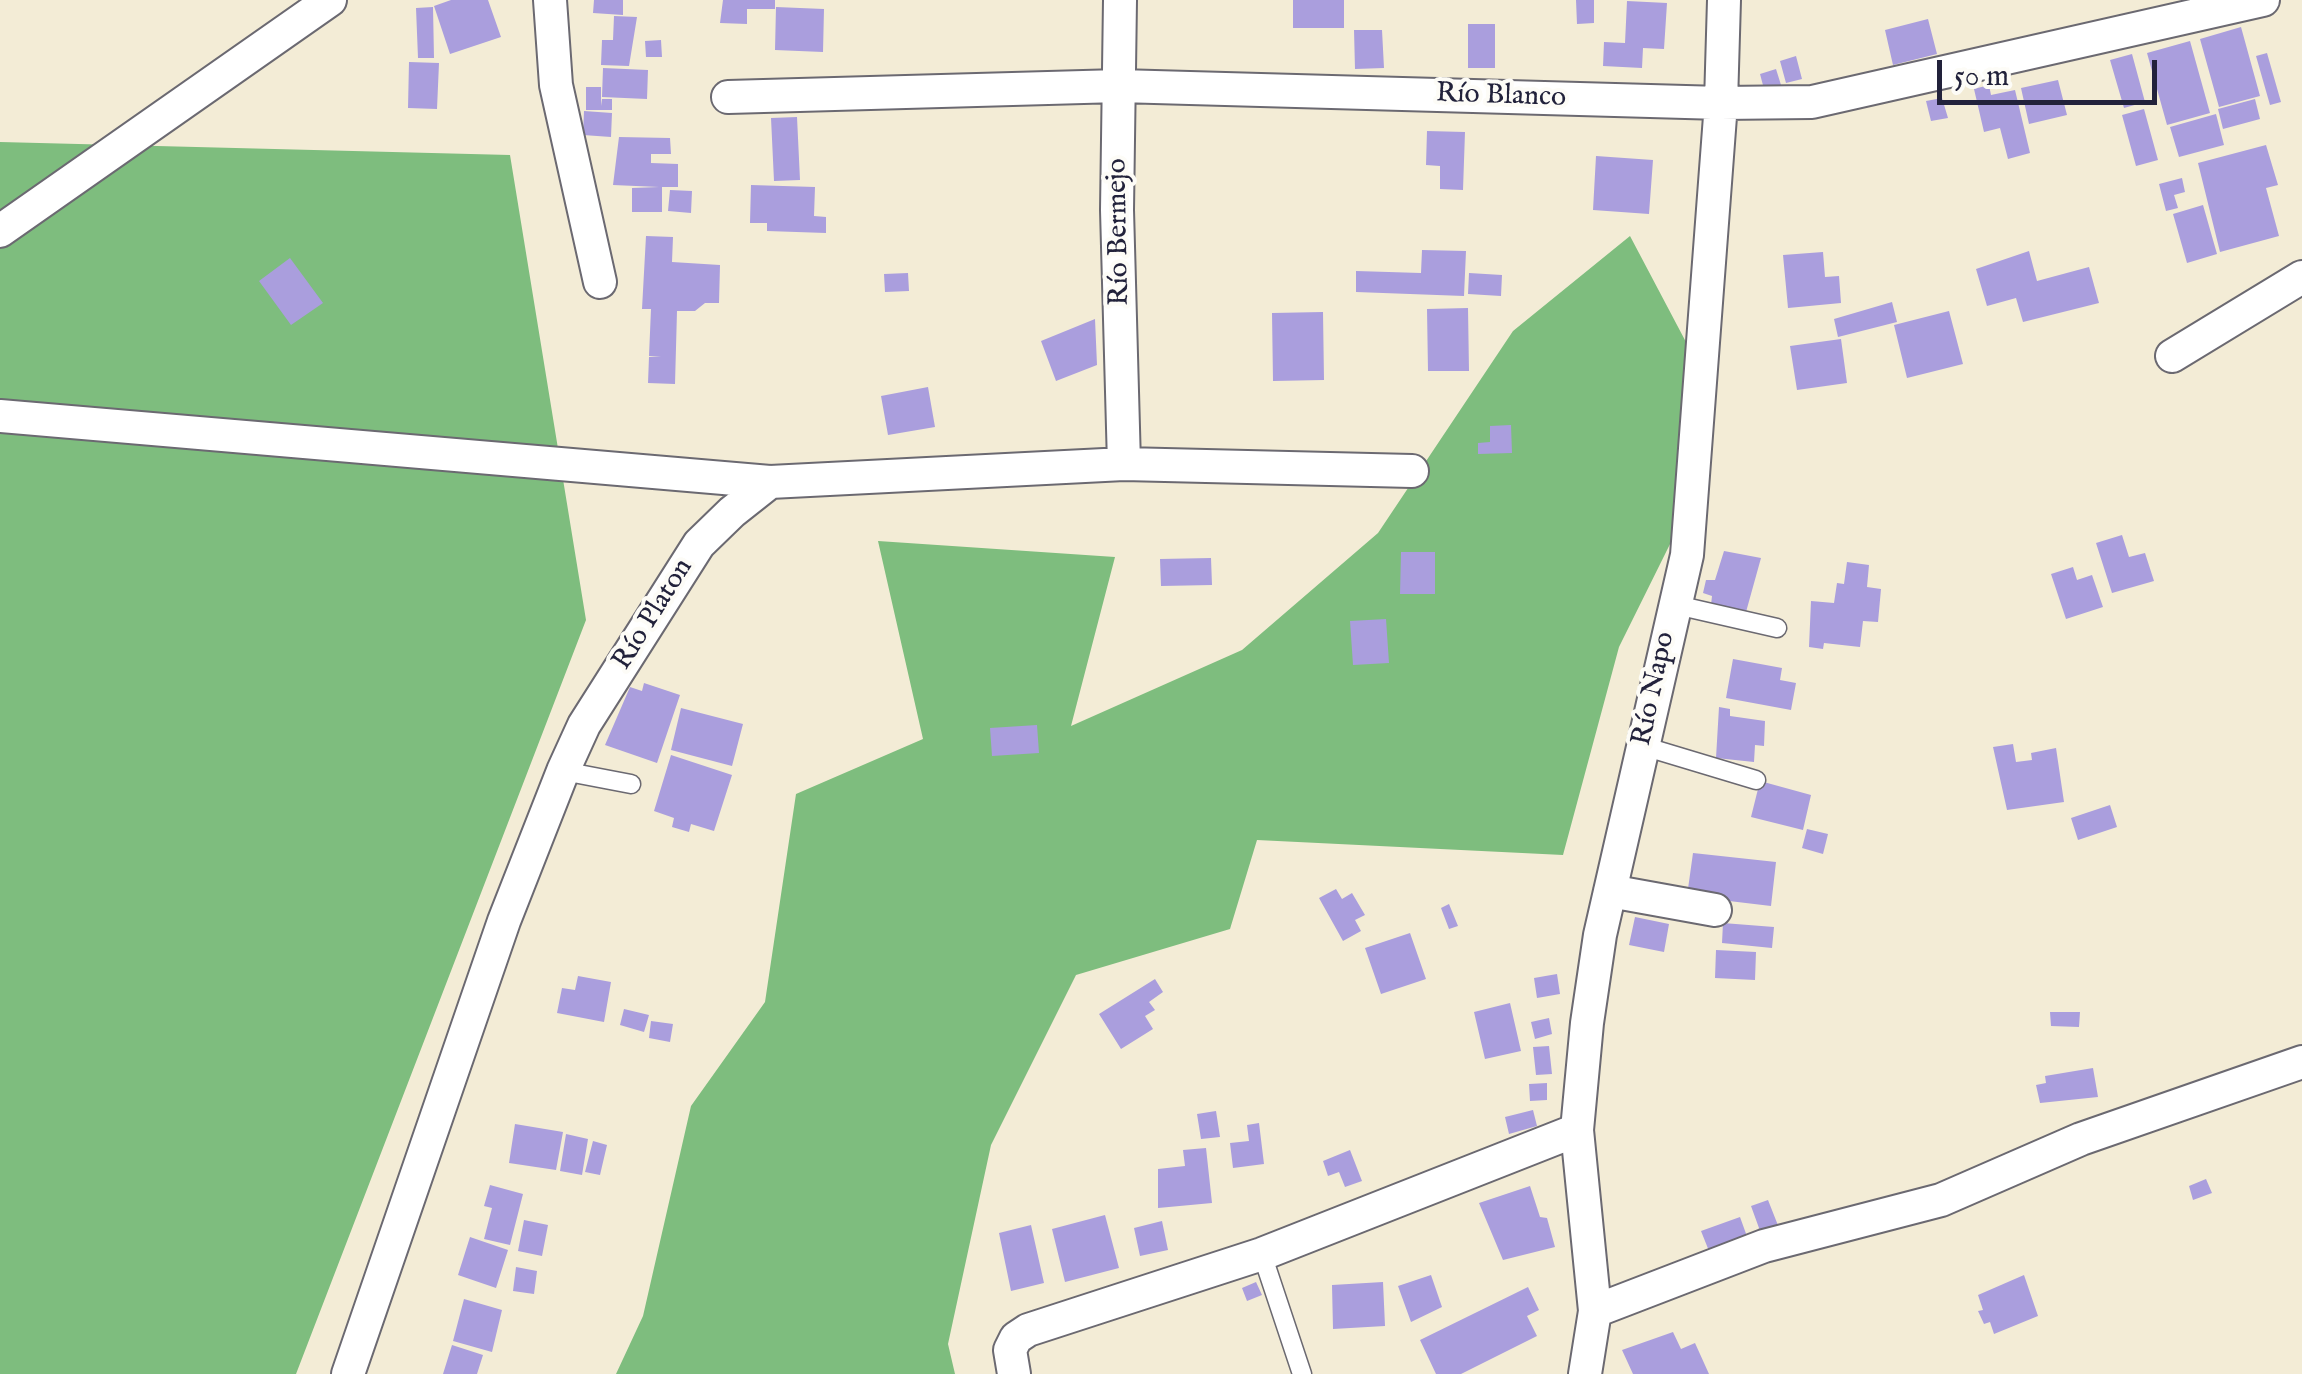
<!DOCTYPE html>
<html>
<head>
<meta charset="utf-8">
<style>
  body { margin:0 }
  #map { position:relative; width:2302px; height:1374px; overflow:hidden; background:#f3ecd6; font-family:"IM FELL English",serif }
  canvas { display:block }
  .scale { position:absolute; left:1937px; top:60px; width:220px; height:45px; box-sizing:border-box; border:5px solid #22223b; border-top:0; padding-left:12px; font-size:30px; line-height:35px; white-space:nowrap; color:#22223b; -webkit-text-stroke:8px #fdfcf7; paint-order:stroke }
</style>
</head>
<body>
<div id="map">
<canvas width="2302" height="1374"></canvas>
<div class="scale">50 m</div>
</div>
<script>
const c = document.querySelector('canvas').getContext('2d');
c.lineJoin = 'round';
function fillPath(path, color) { c.fillStyle = color; c.fill(path, 'evenodd'); }
const shape = rows => new Path2D(rows.map(r => 'M' + r).join(''));
function stroke(path, color, width, dash) { c.strokeStyle = color; c.lineWidth = width; c.lineCap = dash ? 'butt' : 'round'; c.setLineDash(dash || []); c.stroke(path); }
function drawText(font, color, halo, rows, align = 'center') {
  c.font = font + ' "IM FELL English",serif'; c.lineWidth = 8; c.setLineDash([]); c.textBaseline = 'middle'; c.strokeStyle = halo; c.fillStyle = color; for (const [text, x, y, turn = 0] of rows) {
    c.save(); c.translate(x, y); c.rotate((+turn || 0) * Math.PI / 180); c.textAlign = isNaN(turn) ? turn : align; if (halo) c.strokeText(text, 0, 0); c.fillText(text, 0, 0); c.restore();
  }
}
fillPath(shape([
  [0,142,510,155,586,620,296,1374,0,1374],
  [1630,236,1715,397,1673,538,1619,647,1563,855,1257,840,1230,929,1076,975,991,1145,948,1344,955,1374,616,1374,643,1316,691,1106,765,1002,796,794,923,739,878,541,1115,557,1071,726,1242,650,1378,533,1513,331]
]), '#7ebd7e');
fillPath(shape([
  [451,0,488,0,501,37,450,54,434,6],
  [594,0,623,0,623,15,593,13],
  [723,0,775,0,775,9,747,9,747,24,720,23],
  [1293,0,1344,0,1344,28,1293,28],
  [1576,0,1594,0,1594,23,1577,24],
  [1627,1,1667,3,1664,49,1643,48,1642,68,1603,66,1604,42,1625,43],
  [433,7,434,58,418,58,416,8],
  [776,7,824,9,823,52,775,50],
  [614,16,637,17,629,66,601,65,602,40,613,40],
  [1928,19,1937,54,1893,65,1885,30],
  [1468,24,1495,24,1495,68,1468,68],
  [2241,27,2260,96,2219,107,2200,39],
  [1354,30,1382,30,1384,68,1355,69],
  [661,40,662,57,646,57,645,41],
  [2190,41,2210,113,2167,125,2147,53],
  [2267,53,2281,102,2270,105,2256,56],
  [2132,54,2145,102,2124,108,2110,60],
  [1796,56,1802,79,1786,83,1780,61],
  [409,62,439,63,437,109,408,108],
  [603,68,648,70,647,99,602,97],
  [1776,69,1781,85,1764,89,1760,74],
  [2058,80,2067,115,2029,124,2021,88],
  [1989,85,1991,95,2015,90,2030,153,2008,159,2000,128,1984,132,1974,89],
  [586,87,601,87,601,106,602,99,612,99,612,110,586,110],
  [1942,98,1948,118,1931,121,1926,101],
  [2255,99,2260,119,2223,129,2218,109],
  [2144,109,2158,160,2136,166,2122,115],
  [584,111,612,113,611,137,583,135],
  [2216,114,2224,145,2179,157,2170,127],
  [797,117,800,180,774,181,771,118],
  [1427,131,1465,132,1463,190,1440,189,1440,166,1426,165],
  [619,137,670,138,671,154,651,154,651,163,678,164,678,187,662,187,662,212,632,212,632,188,659,187,613,185],
  [2266,145,2278,185,2266,188,2279,236,2220,252,2198,163],
  [1596,156,1653,160,1649,214,1593,210],
  [2182,178,2185,192,2174,195,2178,208,2166,211,2159,184],
  [751,185,815,187,814,216,826,217,826,233,767,231,767,223,750,223],
  [670,190,692,191,691,213,668,211],
  [2203,205,2217,254,2187,263,2173,214],
  [646,236,673,237,672,262,720,265,719,303,705,303,695,311,677,311,675,384,648,383,649,357,661,356,649,356,651,309,642,309],
  [1422,250,1466,251,1464,296,1356,292,1356,271,1421,273],
  [2029,251,2037,281,2089,267,2099,303,2023,322,2016,298,1987,306,1976,269],
  [1823,252,1825,277,1839,276,1841,303,1788,308,1783,255],
  [290,258,323,303,291,325,259,281],
  [908,273,909,291,885,292,884,274],
  [1469,273,1502,275,1501,296,1468,294],
  [1892,302,1897,322,1838,337,1834,319],
  [1468,308,1469,371,1428,371,1427,309],
  [1949,311,1963,364,1907,378,1894,325],
  [1323,312,1324,380,1273,381,1272,313],
  [1095,319,1097,365,1056,381,1041,341],
  [1841,339,1847,383,1797,390,1790,346],
  [928,387,935,427,888,435,881,396],
  [1511,425,1512,453,1478,454,1478,443,1490,442,1490,426],
  [2122,535,2129,557,2145,553,2154,581,2112,593,2096,543],
  [1724,551,1761,558,1746,612,1711,605,1712,596,1703,593,1706,580,1715,580],
  [1401,552,1435,552,1435,594,1400,594],
  [1211,558,1212,585,1161,586,1160,559],
  [1847,562,1869,565,1867,587,1881,589,1878,622,1863,621,1860,647,1824,643,1823,649,1809,647,1811,601,1834,603,1837,583,1844,584],
  [2073,567,2077,580,2092,575,2103,607,2066,619,2051,574],
  [1386,619,1389,663,1353,665,1350,621],
  [1733,659,1782,668,1780,680,1796,683,1791,710,1726,698],
  [644,683,680,695,657,763,605,745,630,687,642,691],
  [1719,707,1730,709,1730,716,1765,721,1764,746,1755,745,1754,762,1716,758],
  [681,708,743,724,732,766,671,750],
  [1037,725,1039,753,992,756,990,728],
  [2013,744,2016,762,2032,760,2031,753,2056,748,2064,802,2007,810,1993,747],
  [671,755,732,775,714,831,691,824,689,832,672,827,674,818,654,811],
  [1760,781,1811,795,1803,830,1751,817],
  [2110,805,2117,827,2078,840,2071,818],
  [1807,829,1828,834,1823,854,1802,848],
  [1693,853,1776,862,1771,906,1687,896],
  [1336,889,1342,899,1352,893,1365,915,1355,920,1361,931,1343,941,1319,898],
  [1449,904,1458,926,1449,929,1441,908],
  [1635,917,1669,924,1664,952,1629,945],
  [1723,923,1774,927,1772,948,1722,943],
  [1410,933,1426,979,1381,994,1365,948],
  [1716,950,1756,952,1755,980,1715,978],
  [1557,974,1560,994,1537,998,1534,978],
  [578,976,611,982,604,1022,557,1013,562,988,575,990],
  [1155,979,1163,992,1149,1002,1155,1010,1145,1016,1153,1029,1121,1049,1099,1014],
  [1510,1003,1521,1051,1485,1059,1474,1012],
  [624,1009,649,1015,644,1032,620,1025],
  [2050,1012,2080,1012,2079,1027,2051,1026],
  [1549,1018,1552,1034,1535,1039,1531,1022],
  [651,1021,673,1024,670,1042,649,1038],
  [1549,1046,1552,1074,1536,1075,1533,1047],
  [2093,1068,2098,1097,2040,1103,2036,1085,2046,1083,2045,1076],
  [1547,1083,1547,1100,1530,1101,1529,1084],
  [1533,1110,1537,1126,1509,1134,1505,1117],
  [1216,1111,1220,1137,1201,1139,1197,1114],
  [1259,1123,1264,1164,1233,1168,1230,1143,1249,1141,1247,1125],
  [515,1124,563,1132,556,1170,509,1163],
  [566,1134,588,1139,582,1175,560,1171],
  [593,1141,607,1145,600,1175,585,1172],
  [1206,1148,1212,1203,1158,1208,1158,1169,1185,1166,1183,1150],
  [1350,1150,1362,1181,1345,1187,1339,1172,1328,1176,1323,1161],
  [2206,1179,2212,1193,2193,1200,2189,1186],
  [490,1185,523,1194,510,1245,484,1239,492,1208,484,1206],
  [1530,1186,1540,1217,1547,1218,1555,1247,1503,1260,1479,1203],
  [1768,1200,1781,1233,1763,1239,1751,1206],
  [1105,1215,1119,1268,1065,1282,1052,1229],
  [1740,1217,1749,1242,1711,1256,1701,1231],
  [524,1220,548,1225,542,1256,518,1251],
  [1162,1221,1168,1250,1140,1256,1134,1228],
  [1031,1225,1044,1283,1011,1291,999,1233],
  [470,1237,508,1250,496,1288,458,1275],
  [516,1267,537,1271,534,1294,513,1291],
  [1431,1275,1442,1307,1411,1322,1398,1286],
  [2024,1275,2038,1316,1994,1334,1990,1322,1984,1324,1978,1311,1983,1310,1978,1295],
  [1256,1282,1262,1295,1247,1301,1242,1288],
  [1383,1282,1385,1326,1333,1329,1332,1285],
  [1528,1287,1539,1310,1527,1316,1537,1336,1461,1374,1436,1374,1420,1340],
  [464,1299,502,1310,492,1352,453,1341],
  [1673,1332,1681,1349,1695,1343,1709,1374,1633,1374,1622,1350],
  [452,1345,483,1355,477,1374,443,1374]
]), '#aa9edd');
const lane = shape([
  [1672,604,1777,628],
  [1643,746,1756,780],
  [563,771,631,784],
  [1262,1254,1302,1374]
]);
const street = shape([
  [550,0,556,85,600,282],
  [1120,0,1117,210,1124,464],
  [728,97,1119,86,1721,103,1812,102,2263,0],
  [0,231,330,0],
  [2172,356,2302,277],
  [0,416,770,482],
  [1610,891,1715,910],
  [1595,1311,1764,1246,1941,1200,2081,1139,2302,1062],
  [348,1374,504,921,563,771,584,725,699,544,732,512,770,482,1124,464,1412,471],
  [1014,1374,1010,1350,1016,1338,1028,1330,1262,1254,1577,1130],
  [1585,1374,1595,1311,1577,1130,1587,1023,1600,935,1687,555,1721,103,1724,0]
]);
stroke(lane, '#6b6971', 21);
stroke(street, '#6b6971', 36);
stroke(lane, '#fff', 18);
stroke(street, '#fff', 32);
drawText('28px', '#22223b', '#fdfcf7', [
  ["Río Blanco",1501,97,2],
  ["Río Bermejo",1120,232,-91],
  ["Río Platon",654,615,-58],
  ["Río Napo",1655,689,-78]
]);
</script>
</body>
</html>
